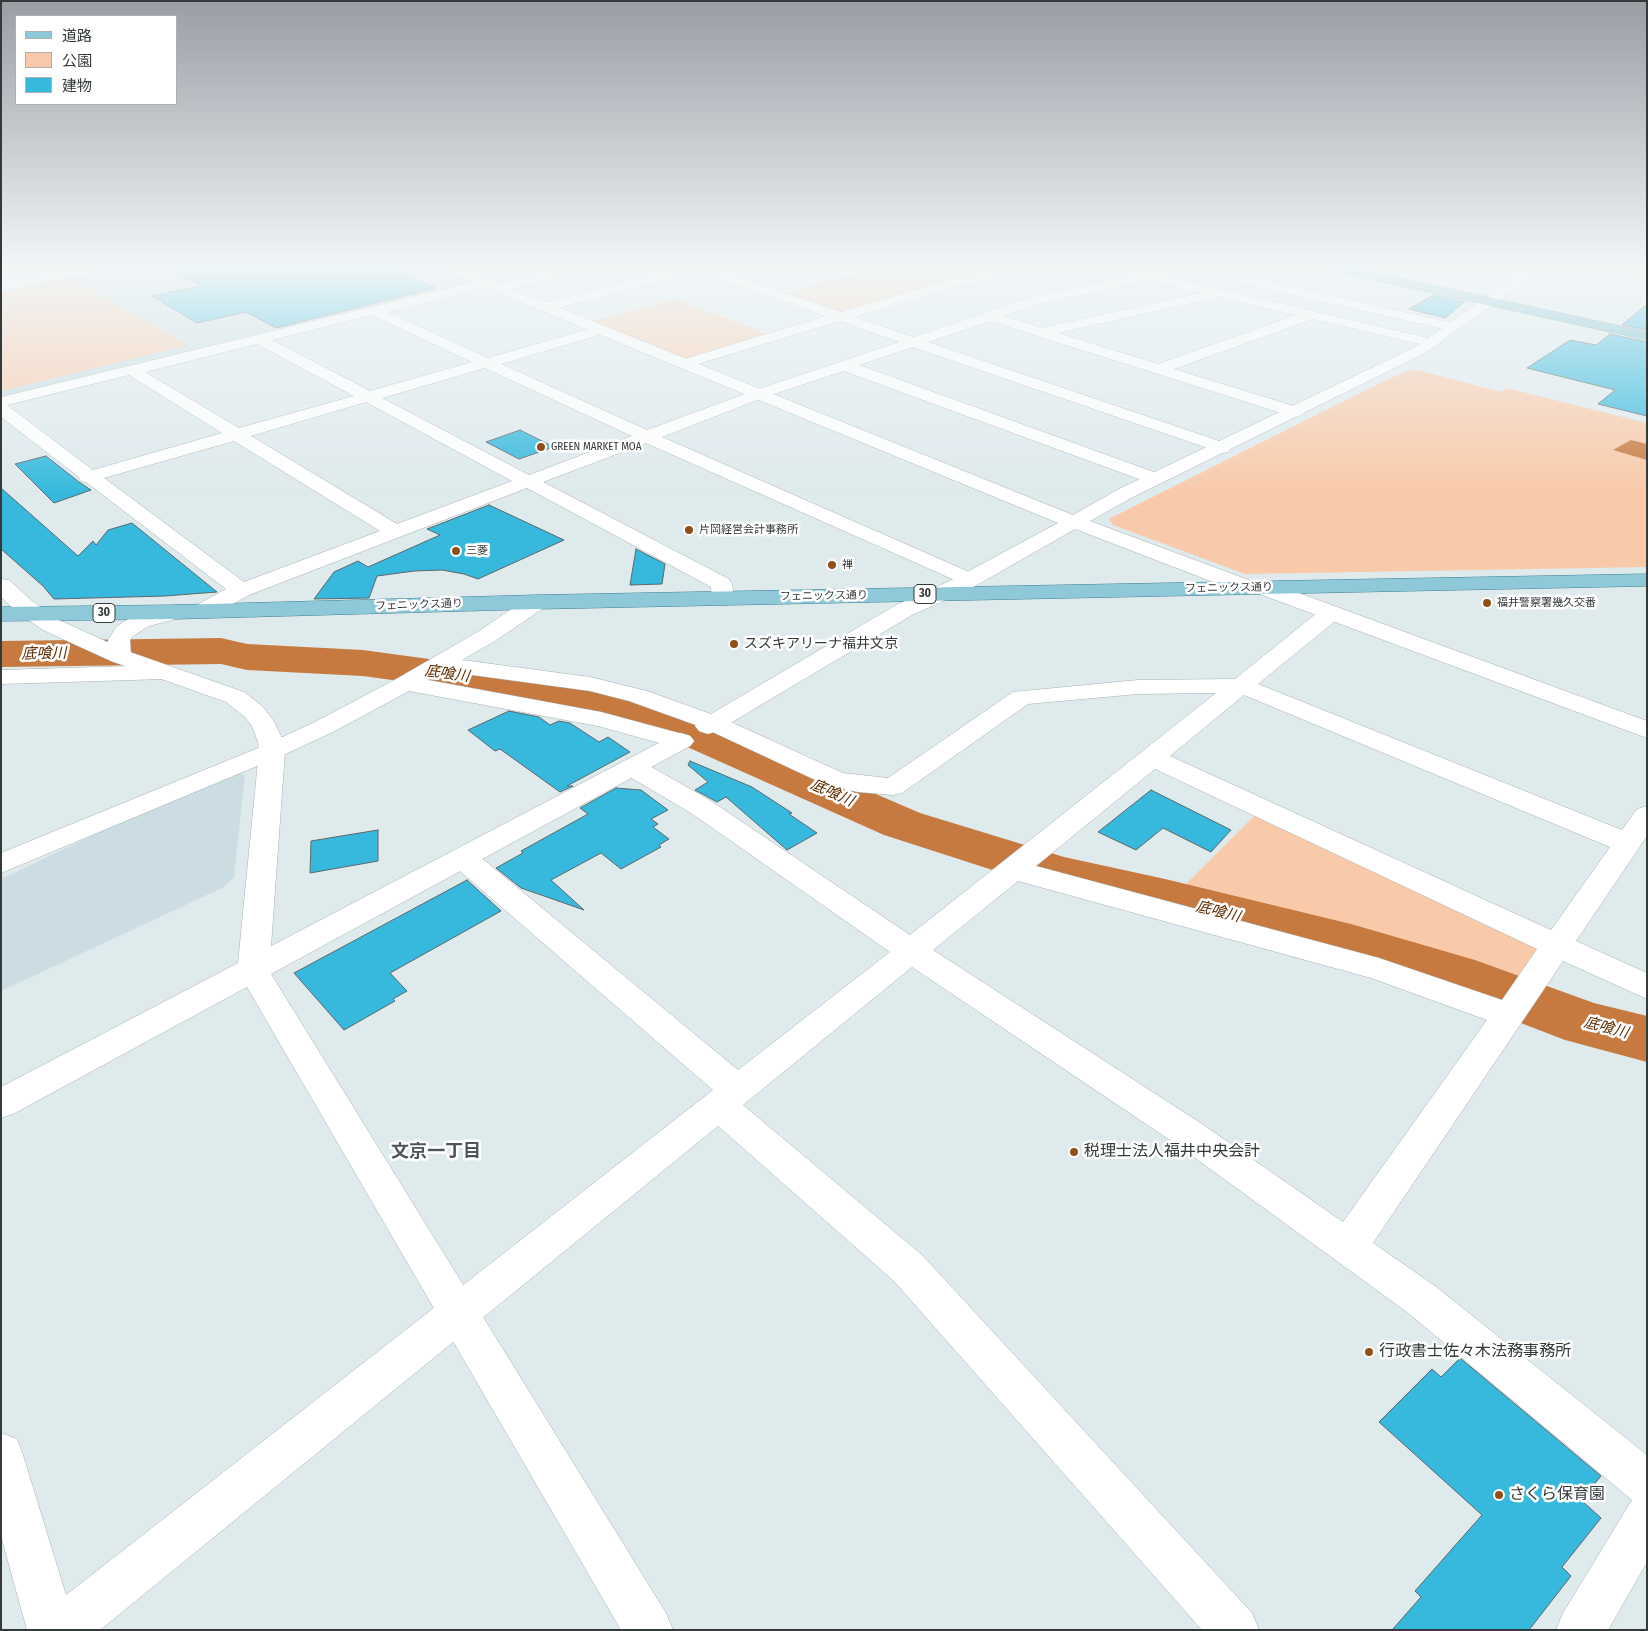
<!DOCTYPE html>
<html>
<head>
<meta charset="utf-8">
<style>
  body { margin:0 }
  #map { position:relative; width:1648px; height:1631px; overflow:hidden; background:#dfeaed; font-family:"Fira Sans Condensed","Noto Sans JP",sans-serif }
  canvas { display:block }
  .frame { position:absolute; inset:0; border:2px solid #34393a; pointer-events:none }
  .legend { position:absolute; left:15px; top:15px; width:162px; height:90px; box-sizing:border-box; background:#fff; border:1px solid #aeb0b0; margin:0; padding:6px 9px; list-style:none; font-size:15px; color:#34393a }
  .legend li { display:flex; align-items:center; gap:10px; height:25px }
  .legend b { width:25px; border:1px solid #aeb0b0 }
</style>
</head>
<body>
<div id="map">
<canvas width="1648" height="1631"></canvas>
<div class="frame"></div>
<ul class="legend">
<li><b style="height:6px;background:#8fc8d9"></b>道路</li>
<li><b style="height:14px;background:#f9caaa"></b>公園</li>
<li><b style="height:14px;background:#36b9dd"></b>建物</li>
</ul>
</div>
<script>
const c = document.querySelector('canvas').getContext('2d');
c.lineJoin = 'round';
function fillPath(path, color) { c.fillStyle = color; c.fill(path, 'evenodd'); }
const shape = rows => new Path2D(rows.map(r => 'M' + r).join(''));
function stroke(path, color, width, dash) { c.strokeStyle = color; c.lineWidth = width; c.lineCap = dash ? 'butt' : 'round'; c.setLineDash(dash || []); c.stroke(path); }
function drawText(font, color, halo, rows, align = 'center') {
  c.font = font + ' "Fira Sans Condensed","Noto Sans JP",sans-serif'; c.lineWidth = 5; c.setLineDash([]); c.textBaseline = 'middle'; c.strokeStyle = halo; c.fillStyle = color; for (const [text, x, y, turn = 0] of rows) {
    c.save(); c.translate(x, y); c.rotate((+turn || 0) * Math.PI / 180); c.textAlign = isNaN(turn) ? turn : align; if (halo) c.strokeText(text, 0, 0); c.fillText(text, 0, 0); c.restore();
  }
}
fillPath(shape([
  [118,266,434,266,478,283,1,400,1,289],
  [236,772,245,775,234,877,222,888,1,991,1,879,123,821]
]), '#cbdde3');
fillPath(shape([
  [859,266,938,266,979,276,841,317,778,295,858,272],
  [72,278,188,345,1,391,1,293],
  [676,299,775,337,686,363,586,323],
  [1413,369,1501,392,1507,388,1647,423,1647,567,1245,574,1113,525,1109,519,1390,378],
  [1262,808,1557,945,1522,996,1176,894]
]), '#f9caaa');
fillPath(shape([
  [1631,440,1647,444,1647,460,1613,450]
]), '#c77a40');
fillPath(shape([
  [221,638,247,644,363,650,451,662,536,674,630,695,697,717,920,813,1064,857,1165,879,1351,924,1475,960,1594,1003,1647,1016,1647,1062,1565,1040,1435,990,1345,962,1165,915,1039,885,884,835,665,737,602,715,536,700,363,676,247,670,221,664,1,667,1,641,221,638]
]), '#c77a40');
const building = shape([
  [165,266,386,266,435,288,276,328,246,312,197,323,152,296,201,286,165,266],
  [1434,295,1464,302,1445,318,1409,309,1434,295],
  [1647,304,1647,330,1622,325,1647,304],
  [1610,334,1647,342,1647,416,1598,404,1615,390,1527,368,1570,340,1596,345,1610,334],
  [520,430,554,447,519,459,486,442,520,430],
  [46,456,79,482,91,490,54,503,15,464,46,456],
  [1,488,78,556,93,541,96,545,108,530,132,523,217,592,165,596,54,599,43,586,1,549,1,488],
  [489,505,564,540,478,579,464,574,442,570,414,571,377,576,369,598,314,599,334,572,358,561,368,567,440,535,427,529,489,505],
  [636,549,665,564,662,584,630,585,636,549],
  [509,711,539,717,550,725,559,721,570,723,599,742,608,737,630,752,567,786,573,786,560,792,500,749,495,751,468,730,509,711],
  [690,761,752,787,792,813,789,814,817,833,787,850,726,797,717,802,695,790,708,782,688,765,690,761],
  [616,788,641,790,668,810,651,819,658,824,653,827,669,839,659,845,661,847,621,869,601,853,551,880,584,910,521,888,496,868,523,853,521,851,588,814,580,808,616,788],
  [1151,790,1231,830,1211,852,1163,828,1136,850,1098,832,1151,790],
  [378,830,378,861,310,873,311,841,378,830],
  [467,880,501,911,390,973,407,991,393,999,395,1001,344,1030,294,973,467,880],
  [1460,1358,1601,1476,1581,1500,1601,1518,1562,1567,1571,1576,1529,1630,1392,1630,1421,1597,1415,1591,1482,1515,1379,1422,1432,1369,1441,1377,1460,1358]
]);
fillPath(building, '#36b9dd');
stroke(building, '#5d666a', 1);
const minor = shape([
  [65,266,80,266,87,271,80,275,66,269,65,266],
  [574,266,595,266,594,269,499,292,492,288,494,285,574,266],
  [687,266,705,266,841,312,952,279,1018,266,1043,266,1037,270,955,287,855,317,913,337,1029,298,1132,276,1100,269,1099,266,1121,266,1149,272,1166,266,1184,266,1183,269,1164,276,1432,339,1437,340,1439,343,1437,346,1432,347,1313,319,1174,369,1300,408,1302,412,1300,416,1294,417,990,321,928,342,1228,444,1231,448,1228,452,1222,453,913,347,859,365,1162,475,1164,479,1162,483,1155,485,844,371,765,397,662,437,976,575,979,580,976,585,968,586,646,443,543,482,729,579,732,584,734,598,731,603,723,605,715,603,712,598,711,587,527,488,249,595,211,616,203,618,195,616,192,611,195,606,226,589,86,482,81,481,79,477,1,417,1,397,487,279,494,283,492,286,387,312,488,358,596,327,606,327,608,330,606,333,501,364,647,430,753,391,899,342,840,321,691,366,681,366,678,363,681,360,826,316,698,272,545,311,538,307,540,304,687,266],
  [1148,281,1201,293,1041,328,1004,316,1038,304,1148,281],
  [1218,297,1296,315,1158,364,1058,333,1218,297],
  [372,315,472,362,370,391,272,340,372,315],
  [257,344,354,396,239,428,145,372,257,344],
  [485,368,632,436,529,475,382,398,485,368],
  [129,375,222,433,93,470,7,405,129,375],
  [366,402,512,481,397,524,251,436,366,402],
  [234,441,380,531,244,582,104,478,234,441],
  [1476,266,1500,266,1530,272,1532,275,1525,279,1477,269,1476,266],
  [1593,266,1619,266,1647,271,1647,279,1599,270,1593,266],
  [1241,275,1453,323,1458,324,1460,327,1458,330,1453,331,1236,282,1234,279,1241,275],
  [537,595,545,597,548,602,545,607,495,641,462,660,590,677,647,691,722,718,843,773,888,778,1013,692,1138,680,1235,679,1323,608,1331,606,1339,608,1342,613,1339,618,1258,684,1622,830,1637,809,1647,806,1647,836,1576,941,1647,973,1647,999,1563,961,1373,1243,1435,1286,1647,1455,1647,1562,1608,1630,1556,1630,1563,1613,1632,1500,1407,1312,1176,1144,912,967,743,1105,922,1255,1252,1613,1259,1630,1202,1630,894,1281,718,1126,100,1630,27,1630,1,1536,1,1433,17,1439,23,1455,66,1595,713,1090,453,865,449,858,453,851,463,849,473,851,738,1070,890,952,691,813,623,773,619,767,623,761,632,759,641,761,711,801,910,935,1216,693,1138,694,1028,704,902,793,893,795,858,792,826,785,704,728,629,701,590,691,443,671,428,680,601,712,690,736,694,741,690,746,681,749,598,726,409,691,333,732,281,756,1,873,1,853,263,746,315,722,398,678,479,631,529,597,537,595],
  [1244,695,1610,847,1551,930,1170,756,1244,695],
  [1155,769,1537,949,1502,1000,1379,958,1036,866,1155,769],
  [1018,881,1371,978,1487,1020,1343,1222,1202,1124,933,950,1018,881],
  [175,605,183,607,186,612,183,617,149,626,133,636,130,640,131,656,127,661,119,663,111,661,107,656,108,640,117,626,133,616,175,605],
  [164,665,172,667,176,672,172,677,164,679,1,684,1,670,164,665]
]);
const tertiary = shape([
  [87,266,112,266,106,270,1,291,1,283,87,266],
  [439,266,456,266,1073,515,1119,489,1415,347,1532,266,1546,266,1425,353,1133,497,1090,521,1254,582,1261,581,1269,582,1647,721,1647,738,1257,593,1250,594,1242,593,1075,529,970,589,912,615,717,731,708,734,699,731,695,726,699,721,896,605,954,579,1058,523,440,269,439,266],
  [1,579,9,580,32,601,59,620,127,651,244,692,263,707,273,720,284,742,285,751,271,946,672,736,681,733,690,736,694,741,690,746,271,974,666,1613,673,1630,621,1630,247,987,13,1114,1,1118,1,1087,238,963,259,751,258,742,252,726,245,717,226,702,111,661,43,630,16,611,1,597,1,579]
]);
const primary = shape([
  [1647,574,1647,586,537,609,175,619,1,621,1,607,175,605,537,595,1647,574]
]);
const trunk = shape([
  [1322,266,1345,266,1647,332,1647,340,1328,270,1322,266]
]);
stroke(minor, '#a6b0b3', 1);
stroke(tertiary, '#a6b0b3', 1);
stroke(primary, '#3f7f91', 1);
stroke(trunk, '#3f7f91', 1);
fillPath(minor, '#fff');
fillPath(tertiary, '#fff');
fillPath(primary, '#8fc8d9');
fillPath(trunk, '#6ab6cc');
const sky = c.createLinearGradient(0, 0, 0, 494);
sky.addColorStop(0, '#9b9da5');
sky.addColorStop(0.54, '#f1f6f7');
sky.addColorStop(1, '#f1f6f700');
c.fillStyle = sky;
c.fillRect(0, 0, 1648, 494);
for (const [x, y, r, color] of [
  [541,447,5,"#8f4f18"],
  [689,530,5,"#8f4f18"],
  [456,551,5,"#8f4f18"],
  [832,565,5,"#8f4f18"],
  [1487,603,5,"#8f4f18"],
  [734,644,5,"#8f4f18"],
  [1074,1152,5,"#8f4f18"],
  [1369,1352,5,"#8f4f18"],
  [1499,1495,5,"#8f4f18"]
]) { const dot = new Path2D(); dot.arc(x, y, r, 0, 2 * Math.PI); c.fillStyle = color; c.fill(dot); stroke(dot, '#fff', 2); }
drawText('11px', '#34393a', '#fff', [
  ["GREEN MARKET MOA",551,447],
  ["片岡経営会計事務所",699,530],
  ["三菱",466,551],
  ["禅",842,565],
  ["福井警察署幾久交番",1497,603]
], 'left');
drawText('11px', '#34393a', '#fff', [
  ["フェニックス通り",1229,588,-1],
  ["フェニックス通り",824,596,-1],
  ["フェニックス通り",419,605,-2]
]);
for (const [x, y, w] of [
  [925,594,22],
  [104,613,22]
]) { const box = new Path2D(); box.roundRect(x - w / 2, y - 9.5, w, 19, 4); c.fillStyle = '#fff'; c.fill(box); stroke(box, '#34393a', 1); }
drawText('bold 12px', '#34393a', null, [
  ["30",925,594],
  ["30",104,613]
]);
drawText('14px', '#34393a', '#fff', [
  ["スズキアリーナ福井文京",744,644]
], 'left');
drawText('italic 15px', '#5f2d00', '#fff', [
  ["底喰川",44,654,-1],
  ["底喰川",447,674,8],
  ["底喰川",832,793,24],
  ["底喰川",1218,912,14],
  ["底喰川",1606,1028,15]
]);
drawText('16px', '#34393a', '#fff', [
  ["税理士法人福井中央会計",1084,1152],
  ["行政書士佐々木法務事務所",1379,1352],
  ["さくら保育園",1509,1495]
], 'left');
drawText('bold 18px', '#4d5558', '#fff', [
  ["文京一丁目",436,1152]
]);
</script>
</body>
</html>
